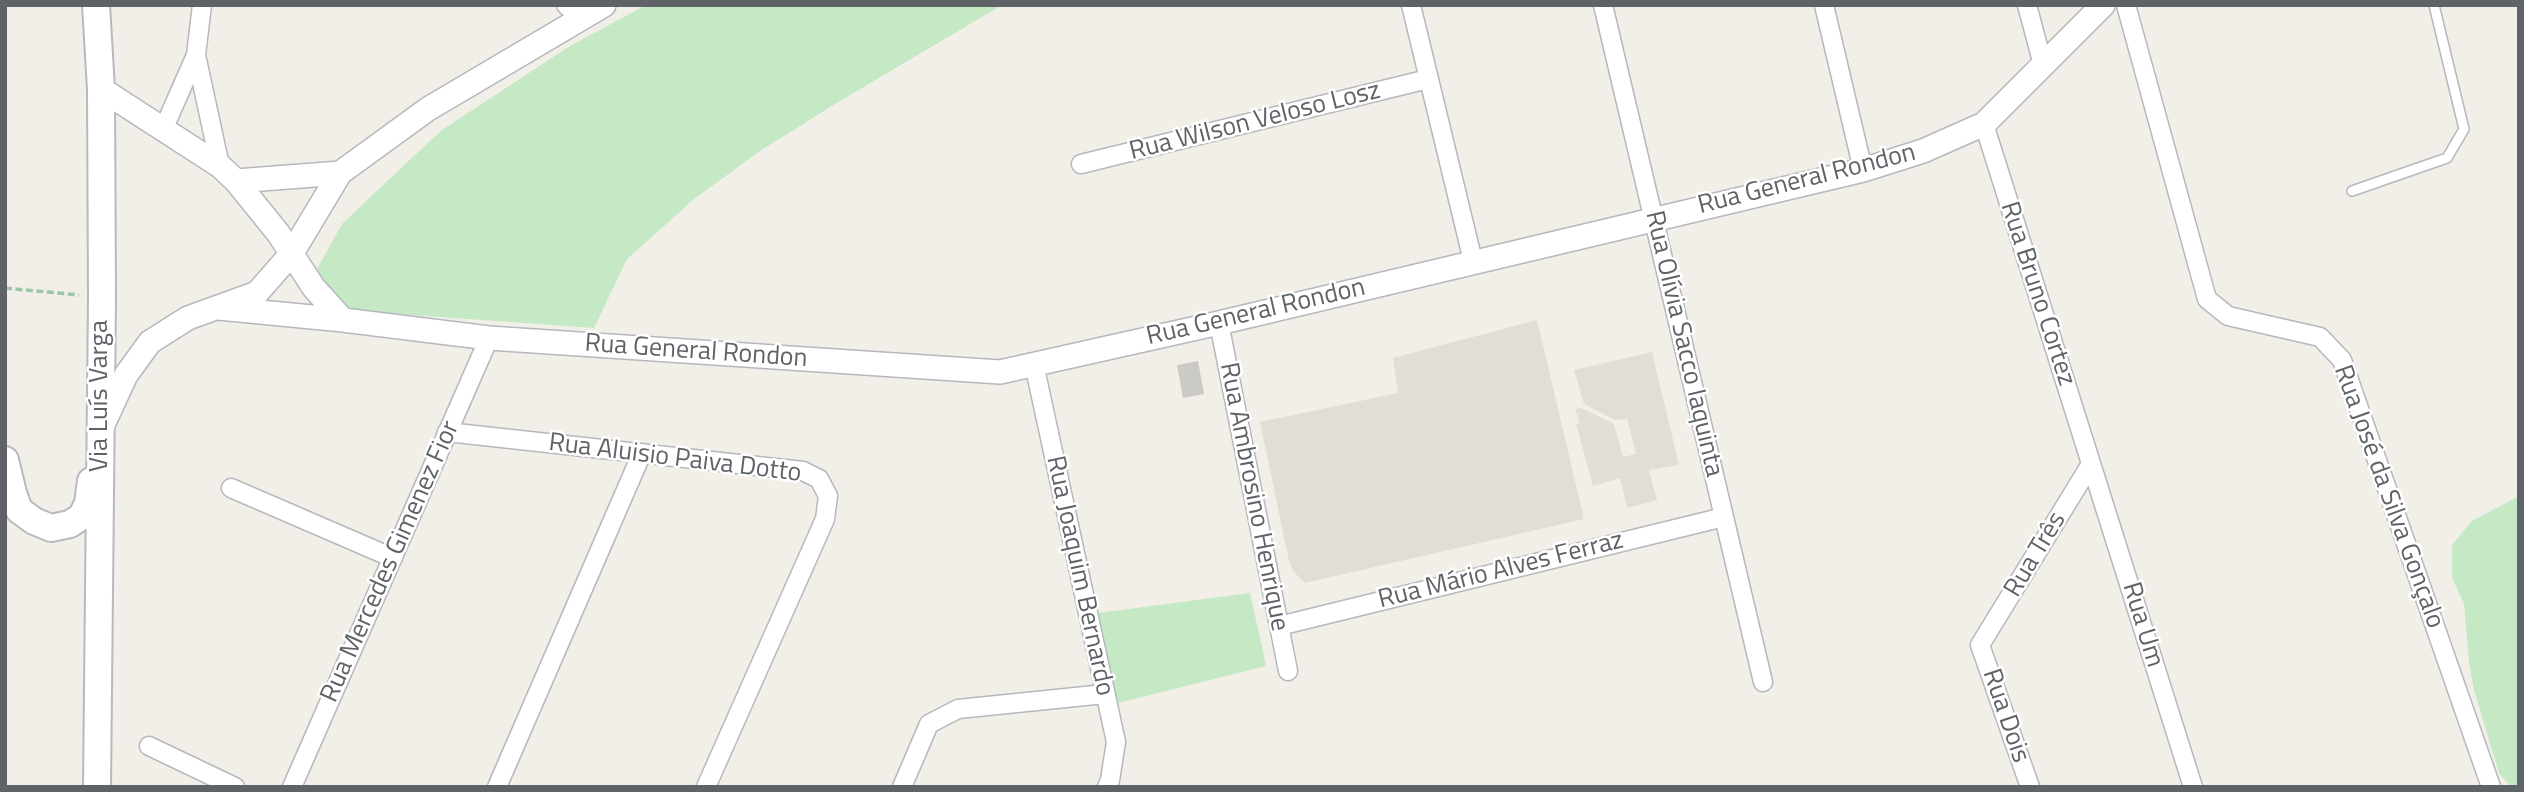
<!DOCTYPE html>
<html>
<head>
<meta charset="utf-8">
<style>
  body { margin:0 }
  #map { position:relative; width:2524px; height:792px; overflow:hidden; background:#f1efe8; font-family:"Titillium Web",sans-serif }
  canvas { display:block }
  .frame { position:absolute; inset:0; border:7px solid #5f6368; pointer-events:none }
</style>
</head>
<body>
<div id="map">
<canvas width="2524" height="792"></canvas>
<div class="frame"></div>
</div>
<script>
const c = document.querySelector('canvas').getContext('2d');
c.lineJoin = 'round';
function fillPath(path, color) { c.fillStyle = color; c.fill(path, 'evenodd'); }
const shape = rows => new Path2D(rows.map(r => 'M' + r).join(''));
function stroke(path, color, width, dash) { c.strokeStyle = color; c.lineWidth = width; c.lineCap = dash ? 'butt' : 'round'; c.setLineDash(dash || []); c.stroke(path); }
function drawText(font, color, halo, rows, align = 'center') {
  c.font = font + ' "Titillium Web",sans-serif'; c.lineWidth = 5; c.setLineDash([]); c.textBaseline = 'middle'; c.strokeStyle = halo; c.fillStyle = color; for (const [text, x, y, turn = 0] of rows) {
    c.save(); c.translate(x, y); c.rotate((+turn || 0) * Math.PI / 180); c.textAlign = isNaN(turn) ? turn : align; if (halo) c.strokeText(text, 0, 0); c.fillText(text, 0, 0); c.restore();
  }
}
fillPath(shape([
  [1537,320,1584,519,1305,583,1294,572,1289,561,1260,422,1398,393,1393,358],
  [1652,352,1679,465,1649,470,1657,500,1627,508,1620,478,1593,486,1576,424,1580,423,1575,409,1581,408,1614,424,1623,457,1636,454,1627,419,1615,420,1584,404,1574,370]
]), '#e1ded6');
fillPath(shape([
  [646,5,1002,5,835,104,760,151,694,199,627,259,594,328,356,311,325,304,317,269,342,224,401,168,442,130,570,46],
  [2519,496,2519,787,2511,787,2499,773,2474,690,2469,662,2464,604,2452,578,2452,545,2472,521],
  [1250,593,1266,666,1118,703,1098,613]
]), '#c5e8c5');
fillPath(shape([
  [1198,361,1204,394,1183,398,1177,365]
]), '#cccac5');
const service = shape([
  [2352,191,2447,158,2464,129,2434,5]
]);
const minor = shape([
  [566,5,581,18],
  [1411,5,1473,261],
  [1603,5,1763,682],
  [1824,5,1863,170],
  [2027,5,2043,65],
  [2126,5,2207,299,2228,316,2320,337,2342,360,2491,787],
  [196,55,220,166],
  [1984,124,2193,787],
  [163,130,196,55,202,5],
  [1081,164,1428,79],
  [1219,323,1288,671],
  [1034,364,1116,742,1110,780,1107,787],
  [447,432,803,471,819,479,828,496,825,519,706,787],
  [231,488,393,558],
  [1279,626,1724,517],
  [149,746,235,787],
  [292,787,489,338],
  [497,787,642,453],
  [902,787,929,724,958,709,1105,694],
  [2030,787,1980,645,2091,464]
]);
const tertiary = shape([
  [101,89,220,166,236,181,278,233,314,288,343,320],
  [236,181,340,173],
  [219,308,343,320,489,338,1000,372,1219,323,1863,170,1923,151,1984,124,2103,5],
  [102,427,126,375,150,342,188,318,257,293,292,253,340,173,428,109,604,5]
]);
const secondary = shape([
  [96,5,101,89,102,297,97,787],
  [5,460,13,493,19,510,34,521,51,528,70,524,82,516,88,503,91,481]
]);
stroke(service, '#b5b8bc', 12);
stroke(minor, '#b5b8bc', 21);
stroke(tertiary, '#b5b8bc', 26);
stroke(secondary, '#b6babf', 30);
stroke(shape([
  [5,288,79,295]
]), '#9cc7a9', 3.5, [7, 3.5]);
stroke(service, '#fff', 9);
stroke(minor, '#fff', 18);
stroke(tertiary, '#fff', 23);
stroke(secondary, '#fff', 26);
drawText('26px', '#5f6368', '#fff', [
  ["Rua Wilson Veloso Losz",1255,122,-14],
  ["Rua General Rondon",1807,180,-14],
  ["Rua Bruno Cortez",2037,294,72],
  ["Rua General Rondon",1256,313,-13],
  ["Rua Olívia Sacco Iaquinta",1683,344,77],
  ["Rua General Rondon",696,352,4],
  ["Via Luís Varga",101,396,-90],
  ["Rua Aluisio Paiva Dotto",675,459,7],
  ["Rua Ambrosino Henrique",1253,497,79],
  ["Rua José da Silva Gonçalo",2388,497,70],
  ["Rua Três",2036,555,-59],
  ["Rua Mercedes Gimenez Fior",391,562,-66],
  ["Rua Mário Alves Ferraz",1501,571,-14],
  ["Rua Joaquim Bernardo",1079,576,78],
  ["Rua Um",2142,625,73],
  ["Rua Dois",2005,716,71]
]);
</script>
</body>
</html>
